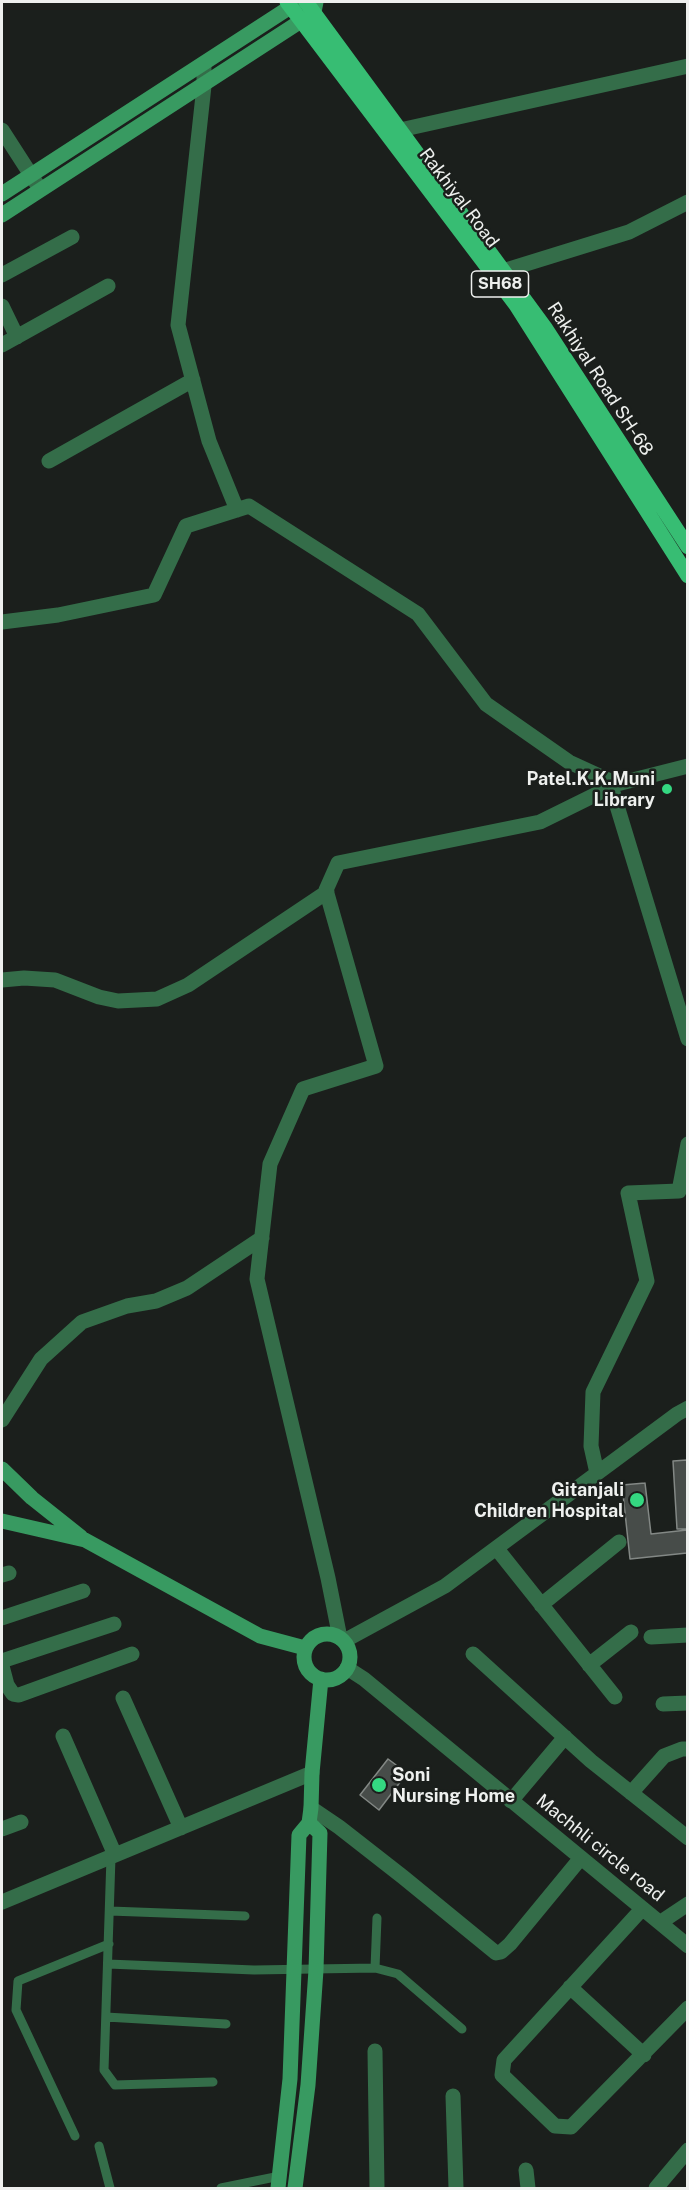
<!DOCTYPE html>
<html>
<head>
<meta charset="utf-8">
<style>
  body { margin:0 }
  #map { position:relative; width:689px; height:2190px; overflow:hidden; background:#1b1f1c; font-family:"Public Sans",sans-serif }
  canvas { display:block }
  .frame { position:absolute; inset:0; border:3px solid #eef0ee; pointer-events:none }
</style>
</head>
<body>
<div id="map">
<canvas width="689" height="2190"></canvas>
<div class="frame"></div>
</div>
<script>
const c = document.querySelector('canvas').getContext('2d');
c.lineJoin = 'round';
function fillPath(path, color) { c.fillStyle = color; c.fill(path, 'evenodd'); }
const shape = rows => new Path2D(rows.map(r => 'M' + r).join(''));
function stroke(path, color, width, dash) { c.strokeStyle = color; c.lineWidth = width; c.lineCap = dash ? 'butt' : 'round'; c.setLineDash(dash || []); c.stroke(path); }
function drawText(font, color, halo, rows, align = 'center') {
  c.font = font + ' "Public Sans",sans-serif'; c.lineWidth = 5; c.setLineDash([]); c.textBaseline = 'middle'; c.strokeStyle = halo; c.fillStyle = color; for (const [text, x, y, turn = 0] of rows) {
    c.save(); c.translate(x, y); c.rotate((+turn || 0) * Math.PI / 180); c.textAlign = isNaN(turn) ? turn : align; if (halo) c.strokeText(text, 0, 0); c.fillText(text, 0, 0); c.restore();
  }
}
const building = shape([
  [687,1460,687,1529,677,1529,673,1461,687,1460],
  [645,1483,651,1534,687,1530,687,1553,630,1559,622,1485,645,1483],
  [388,1759,407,1773,379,1810,360,1795,388,1759]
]);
fillPath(building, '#474c49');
stroke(building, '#838885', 1.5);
stroke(shape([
  [111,1857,104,2070,115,2085,213,2082],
  [110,1911,245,1916],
  [108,1964,254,1970,375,1968,398,1974,462,2029],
  [375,1968,377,1918],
  [106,2017,226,2024],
  [75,2136,16,2010,18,1981,109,1944],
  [99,2146,110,2188],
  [221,2188,280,2176]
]), '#346d49', 9);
stroke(shape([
  [204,64,204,86,178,325,209,441,237,510],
  [2,130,40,189],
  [400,130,688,66],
  [2,275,72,237],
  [494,277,503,271,629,232,688,202],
  [2,306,17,337],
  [2,345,108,286],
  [49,461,193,380],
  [2,622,58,615,154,595,186,526,249,506,418,614,486,704,569,762,617,784],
  [611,786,688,1039],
  [2,980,24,978,55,980,99,997,118,1001,157,999,188,985,327,892],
  [2,1420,41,1359,82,1322,127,1306,156,1301,187,1288,262,1238],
  [597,1473,591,1446,593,1392,647,1281,628,1193,679,1191,688,1144],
  [497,1549,615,1697],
  [2,1575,9,1573],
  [541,1605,619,1542],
  [2,1618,83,1591],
  [651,1637,688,1635],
  [340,1638,328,1578,257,1279,270,1164,303,1089,376,1066,326,890,338,863,540,822,617,784,688,766],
  [344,1641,445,1586,677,1414,688,1408],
  [473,1654,591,1761,688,1838],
  [2,1661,114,1624],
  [589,1665,631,1632],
  [2,1666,7,1685,13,1694,19,1695,132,1654],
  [347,1668,364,1679,688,1946],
  [123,1698,181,1828],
  [663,1704,688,1703],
  [63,1736,115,1855],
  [631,1793,664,1756,682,1749,688,1749],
  [511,1801,565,1737],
  [311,1808,339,1827,403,1877,496,1953,501,1952,510,1944,580,1859],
  [2,1829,21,1822],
  [2,1902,312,1773],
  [642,1909,504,2060,502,2075,555,2126,571,2127,688,2008],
  [661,1922,688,1904],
  [570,1987,644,2055],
  [375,2051,377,2188],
  [453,2096,456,2188],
  [526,2170,528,2188],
  [656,2188,688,2150]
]), '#346d49', 15);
stroke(shape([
  [2,194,298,2],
  [2,215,301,21,314,12,316,2],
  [2,1469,32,1498,81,1537],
  [2,1521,85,1540,260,1636,305,1648],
  '304 1657a23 23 0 1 1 46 0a23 23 0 1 1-46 0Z',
  [278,2188,290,2079,299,1835,309,1823,311,1808,312,1773,321,1679],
  [295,2188,308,2085,316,1970,320,1833,309,1823]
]), '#389a61', 15);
stroke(shape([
  [287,2,516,305,688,576],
  [306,2,546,329,688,547]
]), '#37bd73', 15);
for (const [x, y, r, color] of [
  [667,789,6,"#34d881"],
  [637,1500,8,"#34d881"],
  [379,1785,8,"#34d881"]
]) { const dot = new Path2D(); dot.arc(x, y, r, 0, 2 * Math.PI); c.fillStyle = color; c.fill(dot); stroke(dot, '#1b1f1c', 2); }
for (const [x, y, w] of [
  [500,284,57]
]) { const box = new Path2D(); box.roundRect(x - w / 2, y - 13, w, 26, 4.5); c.fillStyle = '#1b1f1c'; c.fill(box); stroke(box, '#eef0ee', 1.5); }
drawText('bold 16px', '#eef0ee', null, [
  ["SH68",500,284]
]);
drawText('18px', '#eef0ee', '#1b1f1c', [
  ["Rakhiyal Road",459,198,53],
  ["Rakhiyal Road SH-68",600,379,57],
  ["Machhli circle road",600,1848,39]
]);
drawText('bold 18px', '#eef0ee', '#1b1f1c', [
  ["Patel.K.K.Muni",655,779],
  ["Library",655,800],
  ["Gitanjali",624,1490],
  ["Children Hospital",624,1511],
  ["Soni",392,1775,"left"],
  ["Nursing Home",392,1796,"left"]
], 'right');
</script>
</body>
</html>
